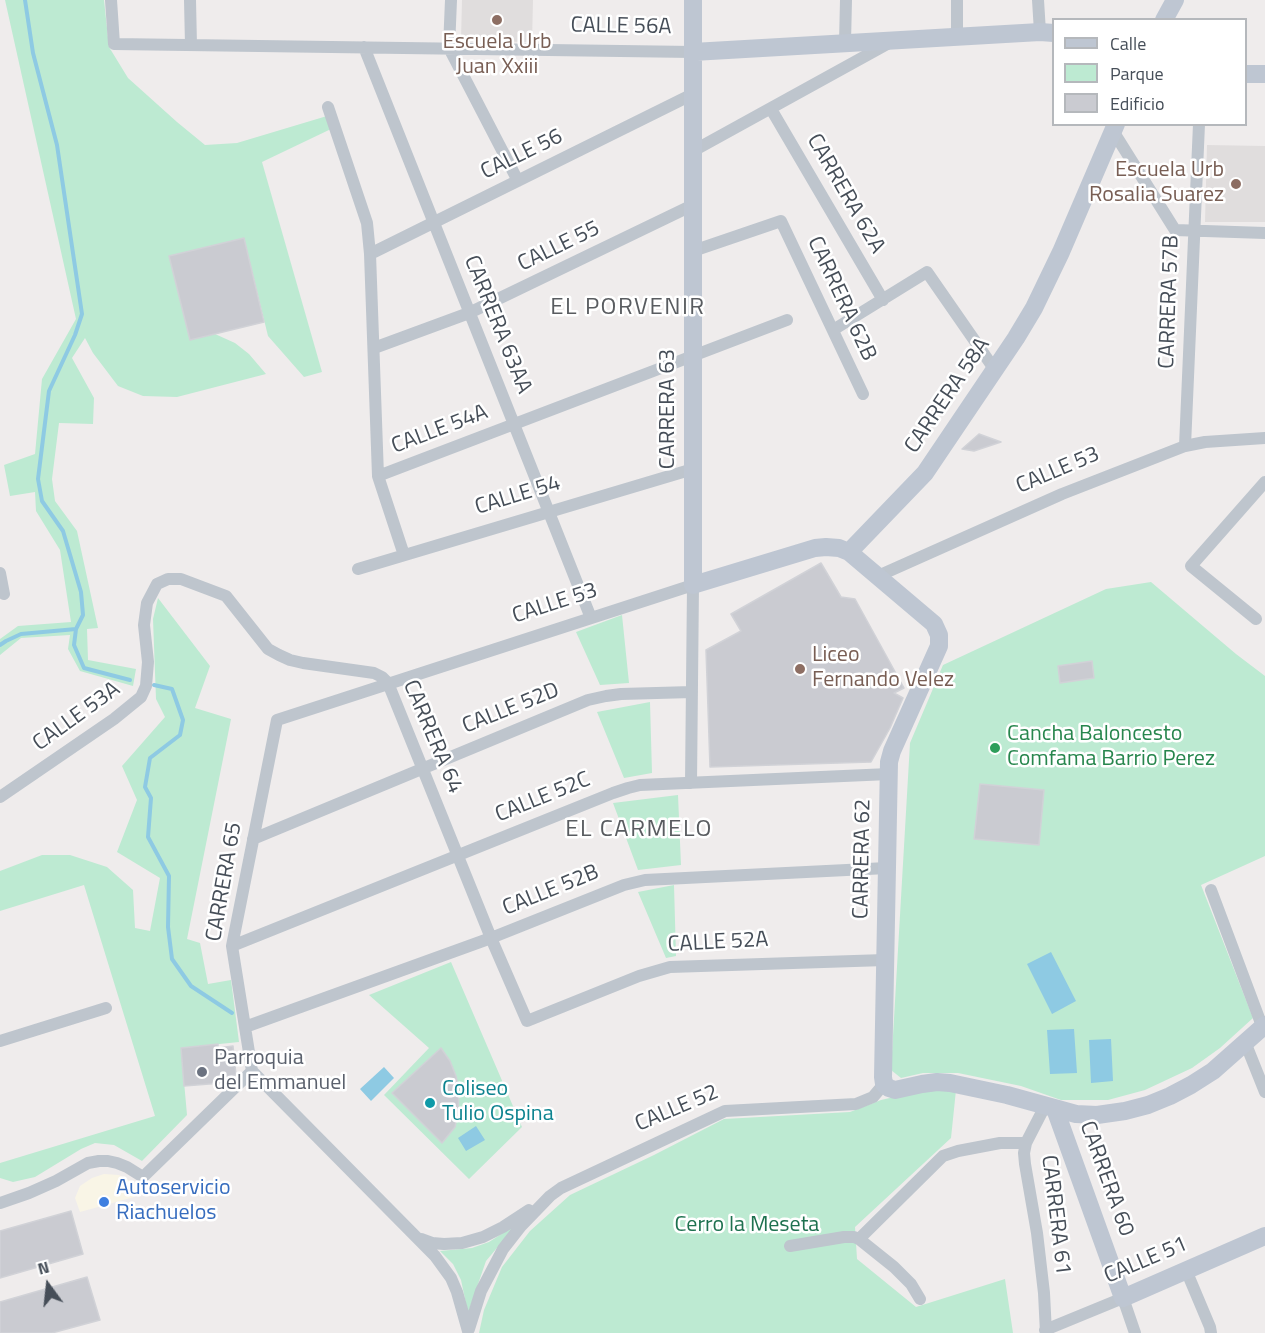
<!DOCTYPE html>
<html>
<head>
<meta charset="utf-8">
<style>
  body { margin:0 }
  #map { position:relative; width:1265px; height:1333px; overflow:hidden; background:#efecec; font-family:"Titillium Web",sans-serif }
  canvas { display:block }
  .legend { position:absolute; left:1052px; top:18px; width:195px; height:108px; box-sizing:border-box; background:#fff; border:2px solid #b5b8bc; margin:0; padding:8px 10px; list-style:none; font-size:18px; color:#464e58 }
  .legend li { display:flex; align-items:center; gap:12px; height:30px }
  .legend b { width:30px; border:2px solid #b5b8bc }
  .north { position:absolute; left:18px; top:1255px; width:60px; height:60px; -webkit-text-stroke:4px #fff; paint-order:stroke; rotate:345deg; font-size:16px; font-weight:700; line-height:24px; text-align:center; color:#464e58 }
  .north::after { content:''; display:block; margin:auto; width:21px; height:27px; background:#464e58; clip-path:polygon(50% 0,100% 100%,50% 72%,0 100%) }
</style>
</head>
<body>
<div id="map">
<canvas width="1265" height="1333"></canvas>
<ul class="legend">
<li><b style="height:8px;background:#bec6d2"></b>Calle</li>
<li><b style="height:16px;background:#bdead2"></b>Parque</li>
<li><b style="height:16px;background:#cacbd1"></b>Edificio</li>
</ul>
<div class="north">N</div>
</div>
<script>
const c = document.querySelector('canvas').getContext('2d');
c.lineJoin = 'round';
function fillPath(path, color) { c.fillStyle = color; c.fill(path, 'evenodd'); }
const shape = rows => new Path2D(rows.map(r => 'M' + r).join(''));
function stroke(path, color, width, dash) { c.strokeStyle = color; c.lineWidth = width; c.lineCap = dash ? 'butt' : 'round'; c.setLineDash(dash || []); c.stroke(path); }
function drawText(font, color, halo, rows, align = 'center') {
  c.font = font + ' "Titillium Web",sans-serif'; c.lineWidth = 5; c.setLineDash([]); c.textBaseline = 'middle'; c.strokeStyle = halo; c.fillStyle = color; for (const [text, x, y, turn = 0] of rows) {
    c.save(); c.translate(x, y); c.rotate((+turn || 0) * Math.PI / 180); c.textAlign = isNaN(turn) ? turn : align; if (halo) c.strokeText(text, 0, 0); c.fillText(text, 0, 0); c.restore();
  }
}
fillPath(shape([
  [104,1174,119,1175,132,1182,140,1191,134,1197,80,1212,75,1198,80,1186,92,1178]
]), '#f9f5e6');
fillPath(shape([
  [462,0,533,0,532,42,461,41],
  [1207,145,1265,146,1265,222,1205,222]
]), '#e0dddd');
fillPath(shape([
  [5,0,104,0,109,47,128,78,177,122,205,145,237,143,327,116,331,129,262,162,322,372,304,377,268,336,244,238,170,256,190,340,215,334,235,343,249,354,266,374,177,397,143,396,118,386,93,353,85,338,72,358,94,398,93,424,59,423,52,479,55,501,77,531,98,628,87,629,88,660,136,669,133,686,80,671,68,649,70,635,21,638,0,655,0,639,18,626,71,622,60,550,36,511,35,492,10,496,4,465,35,454,42,379,76,319],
  [1151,582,1236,654,1265,676,1265,856,1201,885,1253,1018,1220,1048,1192,1068,1145,1090,1108,1100,1061,1100,1021,1086,958,1073,923,1073,901,1078,891,1070,910,743,943,665,1106,589],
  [158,598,210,666,195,708,231,719,187,939,200,943,208,984,231,980,239,1042,181,1048,187,1115,142,1161,114,1145,95,1143,81,1149,35,1177,13,1182,0,1178,0,1163,155,1116,84,885,0,911,0,871,42,855,70,855,107,867,133,890,135,928,150,931,160,878,117,852,137,800,122,766,165,717,156,699,153,619],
  [622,615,629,683,600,685,576,632],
  [650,702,652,773,624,778,597,712],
  [678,795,681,865,638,870,613,803],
  [674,885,676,956,666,958,638,892],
  [451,962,522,1127,469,1179,384,1095,429,1048,369,995],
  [933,1088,956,1090,951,1138,855,1227,857,1259,916,1307,1005,1279,1013,1333,479,1333,484,1310,502,1267,530,1231,570,1195,654,1155,724,1119,850,1112,881,1100],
  [517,1224,486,1261,468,1313,461,1280,453,1264,440,1251,472,1248,489,1242]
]), '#bdead2');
fillPath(shape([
  [1051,952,1076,1001,1052,1014,1027,964],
  [1074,1029,1077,1073,1050,1074,1047,1030],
  [1111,1039,1113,1081,1091,1083,1089,1040],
  [384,1067,394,1078,371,1101,360,1089],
  [476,1126,485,1140,466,1151,458,1138]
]), '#8ecae3');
stroke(shape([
  [25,0,33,53,57,145,82,314,75,335,49,391,38,479,42,501,63,531,81,592,83,615,76,629,74,645,84,668,130,680],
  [0,645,6,641,21,634,76,629],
  [154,685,172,689,183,720,180,735,150,758,145,787,151,798,148,837,169,876,168,927,172,959,191,986,232,1013]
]), '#8ecae3', 4);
const building = shape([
  [244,238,264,322,190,340,169,256,244,238],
  [979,434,1001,442,974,451,962,449,979,434],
  [821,563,841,597,855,599,904,688,894,693,903,698,890,728,871,762,710,767,706,650,741,631,731,614,821,563],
  [1092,661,1094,678,1060,683,1058,666,1092,661],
  [980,784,1044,790,1039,845,974,839,980,784],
  [218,1044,218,1048,233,1046,236,1075,221,1077,222,1083,184,1086,181,1048,218,1044],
  [441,1048,450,1061,456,1076,459,1092,458,1112,455,1127,442,1143,392,1093,441,1048],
  [71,1211,83,1254,0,1278,0,1231,71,1211],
  [87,1277,100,1320,52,1333,0,1333,0,1302,87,1277]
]);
fillPath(building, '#cacbd1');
stroke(building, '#d1d2d7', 1.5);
stroke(shape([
  [111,0,114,44,693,52],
  [190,0,191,45],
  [451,0,449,48,518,181],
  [1038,0,1040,32],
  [957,37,957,0],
  [845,43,846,0],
  [364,47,591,618],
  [328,107,367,223,370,254,378,476,404,555],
  [771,109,883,300],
  [1113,131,1175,230,1265,233],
  [693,151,889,43],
  [693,251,781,221,863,394],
  [370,254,693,94],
  [833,330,927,272,995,370],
  [374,348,469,313,693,205],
  [1185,446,1199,124],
  [378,476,787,320],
  [358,569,693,469],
  [0,573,4,594],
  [878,576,1062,494,1185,446,1205,442,1265,438],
  [1256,619,1191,566,1265,482],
  [0,797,114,719,141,697,146,686,148,662,144,625,147,603,157,584,168,579,181,579,226,596,268,649,279,655,290,660,303,663,374,673,382,677,388,683,491,938,527,1021,639,976,670,967,885,960],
  [253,839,588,700,606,696,621,694,692,692],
  [1211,890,1262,1026],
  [232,946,613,793,628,788,640,785,889,774],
  [245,1027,491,938,624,885,645,880,887,868],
  [0,1041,106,1008],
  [1245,1042,1265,1092],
  [1045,1106,1026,1143,1024,1153,1025,1164,1037,1233,1044,1293,1046,1333],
  [0,1203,29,1193,56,1181,88,1163,99,1161,108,1161,117,1163,127,1167,143,1177,252,1071],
  [421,1239,432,1243,444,1244,462,1243,483,1237,503,1227,529,1210],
  [859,1239,943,1156,958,1151,1000,1143,1026,1143],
  [790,1246,844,1237,854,1237,859,1239,894,1267,911,1284,920,1299],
  [1186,1270,1210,1327,1211,1333],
  [469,1329,481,1291,503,1249,521,1226,550,1196,561,1188,725,1111,856,1104,873,1097,884,1084],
  [1045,1330,1123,1298,1135,1333],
  [468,1331,457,1292,451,1278,435,1256,252,1071,232,946,277,720,693,585,691,783]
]), '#bec5cd', 12);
stroke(shape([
  [693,0,693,585,815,548,826,547,839,548,849,552,934,624,939,635,939,646,892,751,889,762,883,1077,884,1084,889,1088,895,1090,922,1084,937,1082,950,1083,1007,1095,1076,1114,1097,1115,1125,1111,1148,1105,1170,1096,1191,1085,1213,1071,1265,1025],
  [1164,20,1175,0],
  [693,52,1040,32,1054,33],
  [1246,74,1265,74],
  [849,552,925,473,1016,338,1034,308,1061,252,1116,124],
  [1055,1109,1123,1298,1265,1236]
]), '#bec6d2', 18);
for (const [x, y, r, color] of [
  [497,20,6,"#8d6e63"],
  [1236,184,6,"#8d6e63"],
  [800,669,6,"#8d6e63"],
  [995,748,6,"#2e9e5b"],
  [202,1072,6,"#6b7280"],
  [430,1103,6,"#0f9aa8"],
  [104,1202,6,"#3f7fe0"]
]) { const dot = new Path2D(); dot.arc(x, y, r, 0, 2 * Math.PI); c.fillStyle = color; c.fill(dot); stroke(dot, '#fff', 2); }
drawText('22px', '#464e58', '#fff', [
  ["CALLE 56A",621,27,1],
  ["CALLE 56",522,155,-26],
  ["CARRERA 62A",845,194,60],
  ["CALLE 55",559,247,-26],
  ["CARRERA 62B",841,299,65],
  ["CARRERA 57B",1170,302,-88],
  ["CARRERA 63AA",497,325,68],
  ["CARRERA 58A",948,396,-56],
  ["CARRERA 63",669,409,-90],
  ["CALLE 54A",440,430,-21],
  ["CALLE 53",1058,471,-23],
  ["CALLE 54",518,496,-17],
  ["CALLE 53",555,604,-18],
  ["CALLE 52D",511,709,-22],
  ["CALLE 53A",77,717,-36],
  ["CARRERA 64",432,737,67],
  ["CALLE 52C",543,798,-22],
  ["CARRERA 62",863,859,-89],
  ["CARRERA 65",225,882,-80],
  ["CALLE 52B",551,891,-22],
  ["CALLE 52A",718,943,-3],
  ["CALLE 52",677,1109,-23],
  ["CARRERA 60",1106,1179,70],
  ["CARRERA 61",1055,1215,83],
  ["CALLE 51",1146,1261,-23]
]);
drawText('22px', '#785e54', '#fff', [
  ["Escuela Urb",497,43],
  ["Juan Xxiii",497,68],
  ["Escuela Urb",1224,171,"right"],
  ["Rosalia Suarez",1224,196,"right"],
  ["Liceo",812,656,"left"],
  ["Fernando Velez",812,681,"left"]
]);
drawText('22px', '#27864d', '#fff', [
  ["Cancha Baloncesto",1007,735],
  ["Comfama Barrio Perez",1007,760]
], 'left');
drawText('22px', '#5b616d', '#fff', [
  ["Parroquia",214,1059],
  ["del Emmanuel",214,1084]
], 'left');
drawText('22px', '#0d838f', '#fff', [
  ["Coliseo",442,1090],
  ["Tulio Ospina",442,1115]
], 'left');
drawText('22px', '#366cbe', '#fff', [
  ["Autoservicio",116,1189],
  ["Riachuelos",116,1214]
], 'left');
drawText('22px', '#1e714f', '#fff', [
  ["Cerro la Meseta",747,1226]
]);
c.letterSpacing = '1.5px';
drawText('24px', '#595c60', '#fff', [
  ["EL PORVENIR",628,308],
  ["EL CARMELO",639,830]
]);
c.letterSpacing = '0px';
</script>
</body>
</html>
